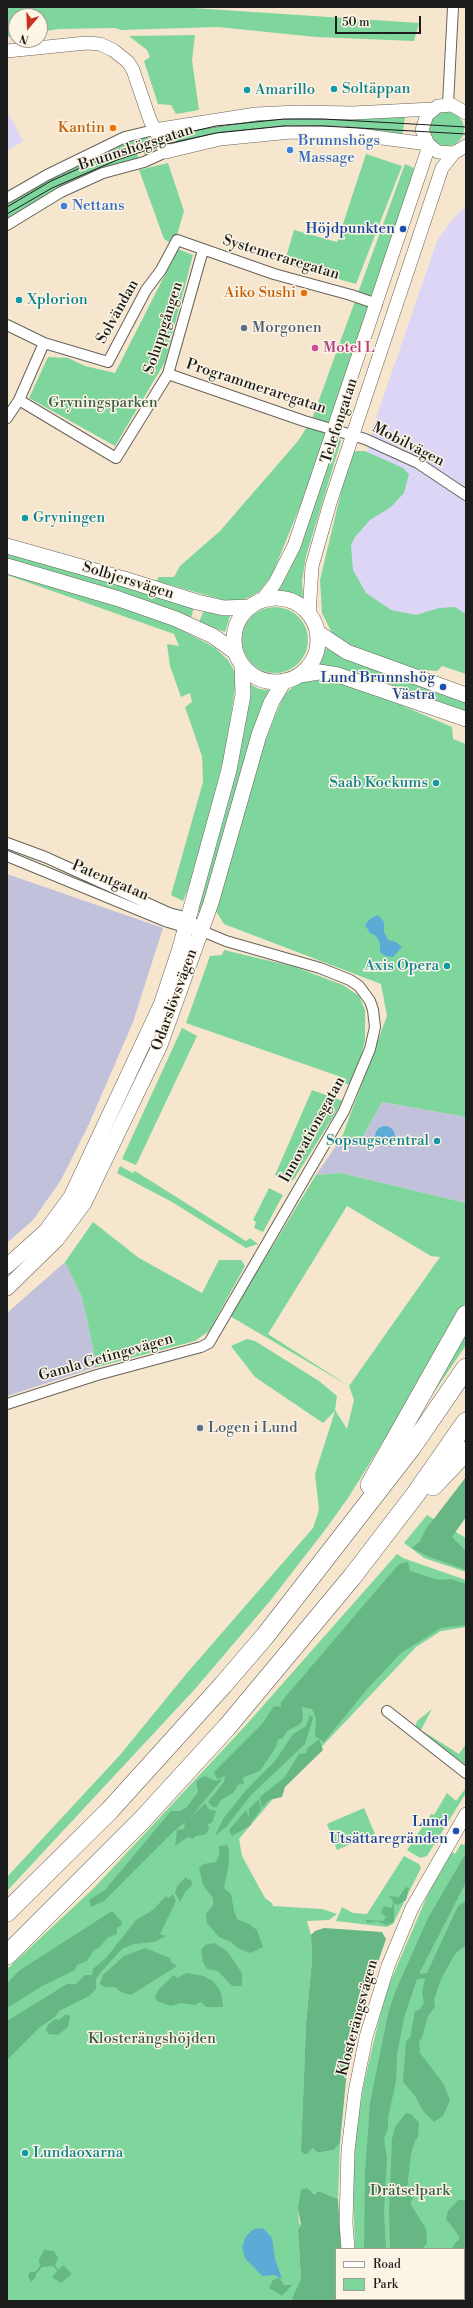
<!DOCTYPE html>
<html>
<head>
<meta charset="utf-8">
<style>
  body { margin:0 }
  #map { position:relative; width:473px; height:2308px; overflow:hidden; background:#f6e6cd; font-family:"Libre Bodoni",serif }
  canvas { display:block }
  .frame { position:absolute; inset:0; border:8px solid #1c1c1c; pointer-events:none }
  .legend { position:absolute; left:335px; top:2248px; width:130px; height:52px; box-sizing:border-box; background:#fcf5e5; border:1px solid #a29e95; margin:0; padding:5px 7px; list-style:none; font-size:12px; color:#1c1c1c }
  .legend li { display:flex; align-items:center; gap:8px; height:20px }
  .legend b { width:20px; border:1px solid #a29e95 }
  .north { position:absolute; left:8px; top:8px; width:40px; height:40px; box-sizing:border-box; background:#fcf5e5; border:1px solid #a29e95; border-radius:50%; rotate:199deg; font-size:11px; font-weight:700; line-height:16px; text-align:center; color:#1c1c1c }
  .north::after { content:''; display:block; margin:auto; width:14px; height:18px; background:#c8321e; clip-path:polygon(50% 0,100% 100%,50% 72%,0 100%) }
  .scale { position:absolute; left:335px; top:16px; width:86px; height:18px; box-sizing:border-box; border:2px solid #1c1c1c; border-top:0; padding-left:5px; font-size:12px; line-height:14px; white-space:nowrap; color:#1c1c1c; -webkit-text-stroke:3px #fcf5e5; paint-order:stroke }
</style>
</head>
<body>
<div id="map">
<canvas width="473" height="2308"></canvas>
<div class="frame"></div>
<ul class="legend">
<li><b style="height:5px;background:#fff"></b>Road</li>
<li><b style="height:11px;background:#7ed69c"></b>Park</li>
</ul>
<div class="north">N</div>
<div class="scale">50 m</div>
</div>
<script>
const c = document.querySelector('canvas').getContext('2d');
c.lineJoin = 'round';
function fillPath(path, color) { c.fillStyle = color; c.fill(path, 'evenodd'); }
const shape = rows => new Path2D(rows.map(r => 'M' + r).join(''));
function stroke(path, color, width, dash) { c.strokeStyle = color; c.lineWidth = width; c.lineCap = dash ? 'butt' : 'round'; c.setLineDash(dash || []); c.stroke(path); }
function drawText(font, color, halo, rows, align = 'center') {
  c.font = font + ' "Libre Bodoni",serif'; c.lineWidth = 3; c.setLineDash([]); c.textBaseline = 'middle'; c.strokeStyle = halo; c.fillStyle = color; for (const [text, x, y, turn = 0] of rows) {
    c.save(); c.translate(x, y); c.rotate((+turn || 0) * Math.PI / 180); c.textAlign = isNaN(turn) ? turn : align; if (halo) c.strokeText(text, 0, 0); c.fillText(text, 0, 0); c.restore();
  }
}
fillPath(shape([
  [7,111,23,141,7,151],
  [466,206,466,641,365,608,343,573,373,427,437,241,452,220]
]), '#ddd5f6');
fillPath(shape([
  [7,874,163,928,133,1022,89,1124,61,1180,33,1220,7,1243],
  [382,1102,466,1117,466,1203,341,1173,316,1175,342,1137,360,1142],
  [65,1262,82,1297,97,1367,7,1396,7,1313]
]), '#c2c1dc');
fillPath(shape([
  [193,7,193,8,419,23,414,41,316,37,218,27,121,30,115,28,59,29,40,32,40,16,16,16,16,36,7,37,7,8],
  [195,35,192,60,199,110,176,114,171,105,158,104,144,61,150,57,147,50,129,36],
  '430 129a17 17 0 1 1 34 0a17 17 0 1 1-34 0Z',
  [306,115,405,117,402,139,368,132,182,143,176,141,173,132,216,124],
  [139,137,148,138,155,148,153,154,146,158],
  [133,139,139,160,56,190,7,219,7,203,14,199,50,178],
  [366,154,402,166,356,284,284,264,294,230,337,242],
  [168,163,184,211,174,245,164,239,139,170],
  [405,164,414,168,393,237,305,494,272,575,259,592,243,600,227,601,156,581,159,577,174,577,180,566,220,531,298,441,312,419],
  [178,249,193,255,165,362,115,446,29,398,48,357,68,358,85,366,115,373],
  [337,438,340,438,341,441,306,556,302,581,303,598,277,591,286,577,297,554],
  [356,451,365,451,403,468,409,474,404,493,391,507,370,520,355,537,351,545,353,570,366,593,391,610,416,615,439,608,455,607,466,614,466,674,442,666,437,671,412,669,346,644,332,633,322,613,320,580,350,455],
  [7,551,194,607,191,618,7,561],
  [7,573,94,598,168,623,214,647,228,660,235,672,235,689,225,753,193,877,183,901,171,895,203,782,202,756,185,707,192,702,190,693,181,697,170,666,167,644,179,646,174,634,7,575],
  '242 640a33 33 0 1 1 66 0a33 33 0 1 1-66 0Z',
  [204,610,230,616,225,632,199,622],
  [325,648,362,665,466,702,466,711,358,673,318,665],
  [308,680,328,681,356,687,380,696,452,727,453,739,466,744,466,1117,382,1102,360,1142,342,1137,387,1016,381,984,224,924,216,911,251,779,274,718,284,695,295,685],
  [250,684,259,689,269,690,249,741,202,913,197,911],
  [224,950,295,967,343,985,359,996,365,1010,365,1040,359,1065,351,1085,343,1083,344,1078,186,1023,210,956,222,955],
  [182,1028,197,1036,136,1165,122,1159],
  [312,1090,343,1101,294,1179,291,1181,275,1175],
  [120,1166,133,1173,135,1171,246,1241,250,1238,258,1244,246,1248,172,1202,117,1173],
  [341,1173,466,1203,466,1302,426,1373,348,1498,325,1530,270,1601,195,1689,7,1891,7,1877,120,1755,187,1673,313,1528,319,1510,315,1474,335,1411,323,1423,255,1377,231,1346,247,1339,255,1341,319,1381,337,1396,335,1410,347,1429,354,1400,349,1386,230,1316,316,1175],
  [347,1206,431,1256,440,1257,349,1386,268,1334],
  [269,1188,283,1195,263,1232,254,1228,256,1222,253,1220],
  [93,1222,139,1258,202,1293,219,1260,241,1260,245,1266,209,1331,195,1341,97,1367,82,1297,65,1262],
  [466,1328,466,1345,413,1423],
  [427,1515,466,1538,466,1572,424,1558,404,1543],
  [397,1554,403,1558,466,1580,466,1627,441,1631,416,1647,277,1794,239,1839,242,1856,265,1898,273,1904,272,1906,322,1909,337,1914,329,1920,307,1921,311,1935,312,1960,306,2024,301,2152,306,2155,313,2148,322,2152,334,2150,340,2143,338,2199,321,2192,316,2196,312,2192,298,2209,299,2223,301,2225,298,2230,301,2279,299,2286,291,2301,7,2301,7,1969,94,1888,246,1725],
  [432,1709,421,1730,459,1754,466,1744,466,1765,415,1728,417,1721],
  [466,1788,466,1793,427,1856,420,1858,407,1850,431,1814,434,1815,447,1793,456,1801],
  [364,1808,375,1834,337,1850,327,1824],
  [466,1841,466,2301,362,2301,362,2299,464,2299,464,2249,355,2249,353,2190,356,2133,364,2083,385,1994,428,1894,452,1852,455,1854,461,1844,464,1845],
  [404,1856,419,1864,421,1868,393,1924,387,1927,336,1921,342,1907,353,1913,367,1914]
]), '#7ed69c');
fillPath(shape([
  [466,1477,466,1517,452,1537,466,1551,466,1570,427,1556,412,1548,420,1541,426,1529],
  [408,1562,410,1571,438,1580,451,1579,466,1584,466,1625,441,1628,401,1653,368,1688,324,1742,319,1739,323,1750,285,1787,282,1797,269,1800,262,1808,260,1797,284,1778,299,1754,306,1753,307,1749,319,1739,315,1736,316,1719,312,1709,302,1707,303,1720,300,1724,287,1731,282,1739,278,1739,276,1747,260,1771,247,1776,243,1778,244,1784,238,1785,234,1792,221,1800,217,1807,213,1807,208,1802,224,1782,225,1776,217,1779,214,1772,262,1724,274,1706,281,1707,281,1702,399,1564],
  [310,1715,313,1717,311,1725,305,1744,251,1795,227,1826,215,1836,223,1819,246,1790,275,1761,293,1734,306,1726],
  [205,1776,216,1781,223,1778,191,1817,205,1803,209,1809,216,1811,212,1823,208,1824,209,1828,206,1834,196,1836,192,1839,188,1837,175,1846,177,1830,184,1829,185,1822,173,1832,104,1901,91,1907,89,1900,105,1890,171,1811,180,1811,187,1807,198,1792,196,1781],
  [259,1799,261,1809,251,1823,251,1825,232,1836,229,1830,246,1810,249,1817,249,1809],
  [227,1845,229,1849,229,1863,224,1888,231,1894,234,1911,237,1919,249,1924,257,1930,263,1947,251,1953,239,1949,231,1942,219,1937,207,1923,206,1914,213,1905,213,1898,203,1885,199,1868,204,1864,216,1862,219,1855,219,1846],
  [466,1853,466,1882,419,1974,427,1973,458,1906,466,1901,466,1945,455,1954,441,1979,434,2000,435,2007,428,2016,422,2038,419,2041,420,2053,443,2083,450,2100,443,2116,434,2122,423,2111,415,2096,403,2082,406,2041,410,2038,415,2011,419,2010,424,2003,422,1993,425,1978,417,1979,404,2018,397,2055,396,2081,388,2118,388,2129,384,2138,387,2158,384,2213,386,2249,364,2249,365,2172,370,2103,388,2014,395,1992,429,1916],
  [186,1877,188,1880,191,1879,192,1885,185,1892,180,1902,175,1893,177,1886],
  [406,1887,409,1888,406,1900,398,1905,394,1903,394,1922,386,1925,377,1921,367,1923,366,1920,383,1921,386,1917,381,1913,384,1906,392,1908,393,1901,389,1896,399,1897],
  [173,1894,176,1901,160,1934,166,1936,154,1942,134,1944,122,1949,100,1973,96,1979,96,1989,89,1996,59,2011,56,2016,39,2028,7,2060,7,2021,67,1984,76,1984,85,1975,92,1975,93,1969,106,1958,136,1920,153,1910,166,1896,169,1898],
  [112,1911,122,1922,121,1926,117,1928,117,1934,107,1938,99,1948,94,1950,87,1961,77,1965,75,1970,42,1986,7,2008,7,1983,20,1970],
  [324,1928,382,1932,386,1939,366,1997,346,2080,340,2143,334,2150,322,2152,317,2152,313,2148,306,2155,301,2152,301,2149,306,2024,312,1960,311,1935,315,1931],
  [214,1943,227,1951,242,1973,242,1986,232,1986,218,1971,207,1969,203,1962,201,1950,205,1945],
  [145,1948,170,1958,171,1962,177,1966,131,1995,121,1992,115,1987,105,1987,100,1984,103,1975,124,1956],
  [187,1973,203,1976,213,1981,221,1992,223,2007,206,2007,201,2002,195,2005,181,2003,171,2006,157,2001,155,1996,160,1988,174,1975,177,1978],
  [66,2014,70,2016,68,2027,58,2035,48,2034,46,2029,49,2024,55,2019,59,2020],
  [406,2113,411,2114,419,2123,418,2137,415,2141,411,2154,407,2188,413,2199,410,2203,426,2229,427,2243,422,2249,390,2249,389,2209,392,2139,395,2127],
  [307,2188,315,2195,317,2192,321,2192,338,2199,341,2249,336,2249,336,2299,346,2299,346,2301,291,2301,301,2279,298,2230,301,2225,298,2209,301,2190],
  [458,2200,466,2200,466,2269,464,2269,464,2249,452,2249,455,2243,459,2240,459,2236,446,2219,448,2211],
  [44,2250,54,2251,58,2258,55,2265,58,2270,63,2265,72,2274,61,2283,52,2277,57,2271,53,2266,42,2267,36,2274,36,2277,31,2282,28,2276,30,2272,35,2272,40,2266,39,2260],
  [279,2278,284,2285,292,2285,282,2296,269,2288,273,2280]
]), '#66b784');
fillPath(shape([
  [378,915,384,922,384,932,388,940,396,942,402,947,393,957,385,956,380,952,380,943,376,936,370,933,365,925,370,919],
  '375 1136a10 10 0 1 1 20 0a10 10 0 1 1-20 0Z',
  [263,2228,272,2238,275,2259,282,2279,274,2275,262,2276,245,2258,242,2247,246,2236,254,2229]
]), '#5babd6');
const minor = shape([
  [448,104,453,7],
  [7,198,47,175,125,137,154,130],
  [7,225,61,192,103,173,144,162,166,152],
  [7,325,44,343,108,362,146,290,161,270,177,240,274,274,351,295,377,304],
  [168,374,304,421,365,439,418,463,466,495],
  [19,400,116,458,168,374,203,250],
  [7,418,19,400,44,343],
  [7,843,45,857,169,913,188,918,202,931,226,941,320,968,350,980,359,986,370,1001,373,1010,375,1027,370,1049,344,1111,209,1343,201,1347,97,1375,7,1404],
  [7,856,165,921,191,929],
  [387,1711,466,1773]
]);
const tertiary = shape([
  [7,51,86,43,100,44,113,50,128,62,133,70,150,120,166,152,220,139,291,132,344,133,428,144],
  [466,113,452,105,438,106,427,115,422,130,428,144,438,152,454,153,466,146],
  [154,130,256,114,297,112,353,113,433,109],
  [262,600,275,583,294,546,429,146],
  [309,615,312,566,330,503,442,168,454,153],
  [348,2249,346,2223,348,2151,355,2092,366,2037,388,1966,412,1908,466,1814],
  [355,2299,355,2301]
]);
const secondary = shape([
  [7,546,124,579,197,602,224,608,249,607],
  [7,566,119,599,176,619,213,636,235,652],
  '234 640a42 42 0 1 1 84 0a42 42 0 1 1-84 0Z',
  [317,632,347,652,466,695],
  [300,675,319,672,338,675,466,719],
  [7,1266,46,1231,71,1197,161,1005,180,948,229,770,243,695,242,666],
  [7,1288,57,1239,84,1203,160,1045,211,903,259,735,271,703,284,681]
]);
const motorway = shape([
  [370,1485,466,1315],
  [433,1486,466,1451],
  [7,1912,110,1810,223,1685,265,1636,411,1448,466,1368],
  [7,1955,142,1820,227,1727,352,1577,415,1495,466,1422]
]);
stroke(minor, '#68635a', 12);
stroke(tertiary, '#68635a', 14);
stroke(secondary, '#68635a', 16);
stroke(motorway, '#68635a', 20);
stroke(minor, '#fff', 10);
stroke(tertiary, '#fff', 13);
stroke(secondary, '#fff', 15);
stroke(motorway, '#fff', 19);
stroke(shape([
  [7,207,51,181,116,152,159,139,216,126,284,119,323,119,466,127],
  [7,214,52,188,117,160,162,145,216,133,284,126,323,126,466,134]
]), '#1c1c1c', 1);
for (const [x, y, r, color] of [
  [334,89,4,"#0f9aa8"],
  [247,90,4,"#0f9aa8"],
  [113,128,4,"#e8710a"],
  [290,150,4,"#3f7fe0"],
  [64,206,4,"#3f7fe0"],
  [403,229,4,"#1a4fb4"],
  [304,293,4,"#e8710a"],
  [19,300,4,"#0f9aa8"],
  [244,328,4,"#5c6f8a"],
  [315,348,4,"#d1479c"],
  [25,518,4,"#0f9aa8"],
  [443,687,4,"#1a4fb4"],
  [436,783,4,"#0f9aa8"],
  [447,966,4,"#0f9aa8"],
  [437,1141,4,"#0f9aa8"],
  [200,1428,4,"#5c6f8a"],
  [456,1831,4,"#1a4fb4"],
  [25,2153,4,"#0f9aa8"]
]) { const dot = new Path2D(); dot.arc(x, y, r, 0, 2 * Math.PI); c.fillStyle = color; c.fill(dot); stroke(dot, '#fcf5e5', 1.5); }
drawText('15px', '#0d838f', '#fcf5e5', [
  ["Soltäppan",342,89],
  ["Amarillo",255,90],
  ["Xplorion",27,300],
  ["Gryningen",33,518],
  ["Saab Kockums",428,783,"right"],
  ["Axis Opera",439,966,"right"],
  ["Sopsugscentral",429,1141,"right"],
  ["Lundaoxarna",33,2153]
], 'left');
drawText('15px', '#c56008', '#fcf5e5', [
  ["Kantin",105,128],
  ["Aiko Sushi",296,293]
], 'right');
drawText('15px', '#366cbe', '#fcf5e5', [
  ["Brunnshögs",298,141],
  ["Massage",298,158],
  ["Nettans",72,206]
], 'left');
drawText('15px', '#1c1c1c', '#fcf5e5', [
  ["Brunnshögsgatan",136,148,-18],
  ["Systemeraregatan",281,258,17],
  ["Solvändan",118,312,-61],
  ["Soluppgången",164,328,-72],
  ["Programmeraregatan",256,387,18],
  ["Telefongatan",340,421,-72],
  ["Mobilvägen",408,445,27],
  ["Solbjersvägen",128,581,17],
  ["Patentgatan",110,881,23],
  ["Odarslövsvägen",175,1000,-70],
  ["Innovationsgatan",313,1130,-61],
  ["Gamla Getingevägen",106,1358,-16],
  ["Klosterängsvägen",358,2018,-75]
]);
drawText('15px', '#164399', '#fcf5e5', [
  ["Höjdpunkten",395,229],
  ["Lund Brunnshög",435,678],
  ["Västra",435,695],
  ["Lund",448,1822],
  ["Utsättaregränden",448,1839]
], 'right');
drawText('15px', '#4e5e75', '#fcf5e5', [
  ["Morgonen",252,328],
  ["Logen i Lund",208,1428]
], 'left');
drawText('15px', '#b23c85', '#fcf5e5', [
  ["Motel L",323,348]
], 'left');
drawText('15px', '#3e5d49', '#fcf5e5', [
  ["Gryningsparken",103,403],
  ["Klosterängshöjden",152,2039],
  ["Drätselpark",410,2191]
]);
</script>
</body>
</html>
